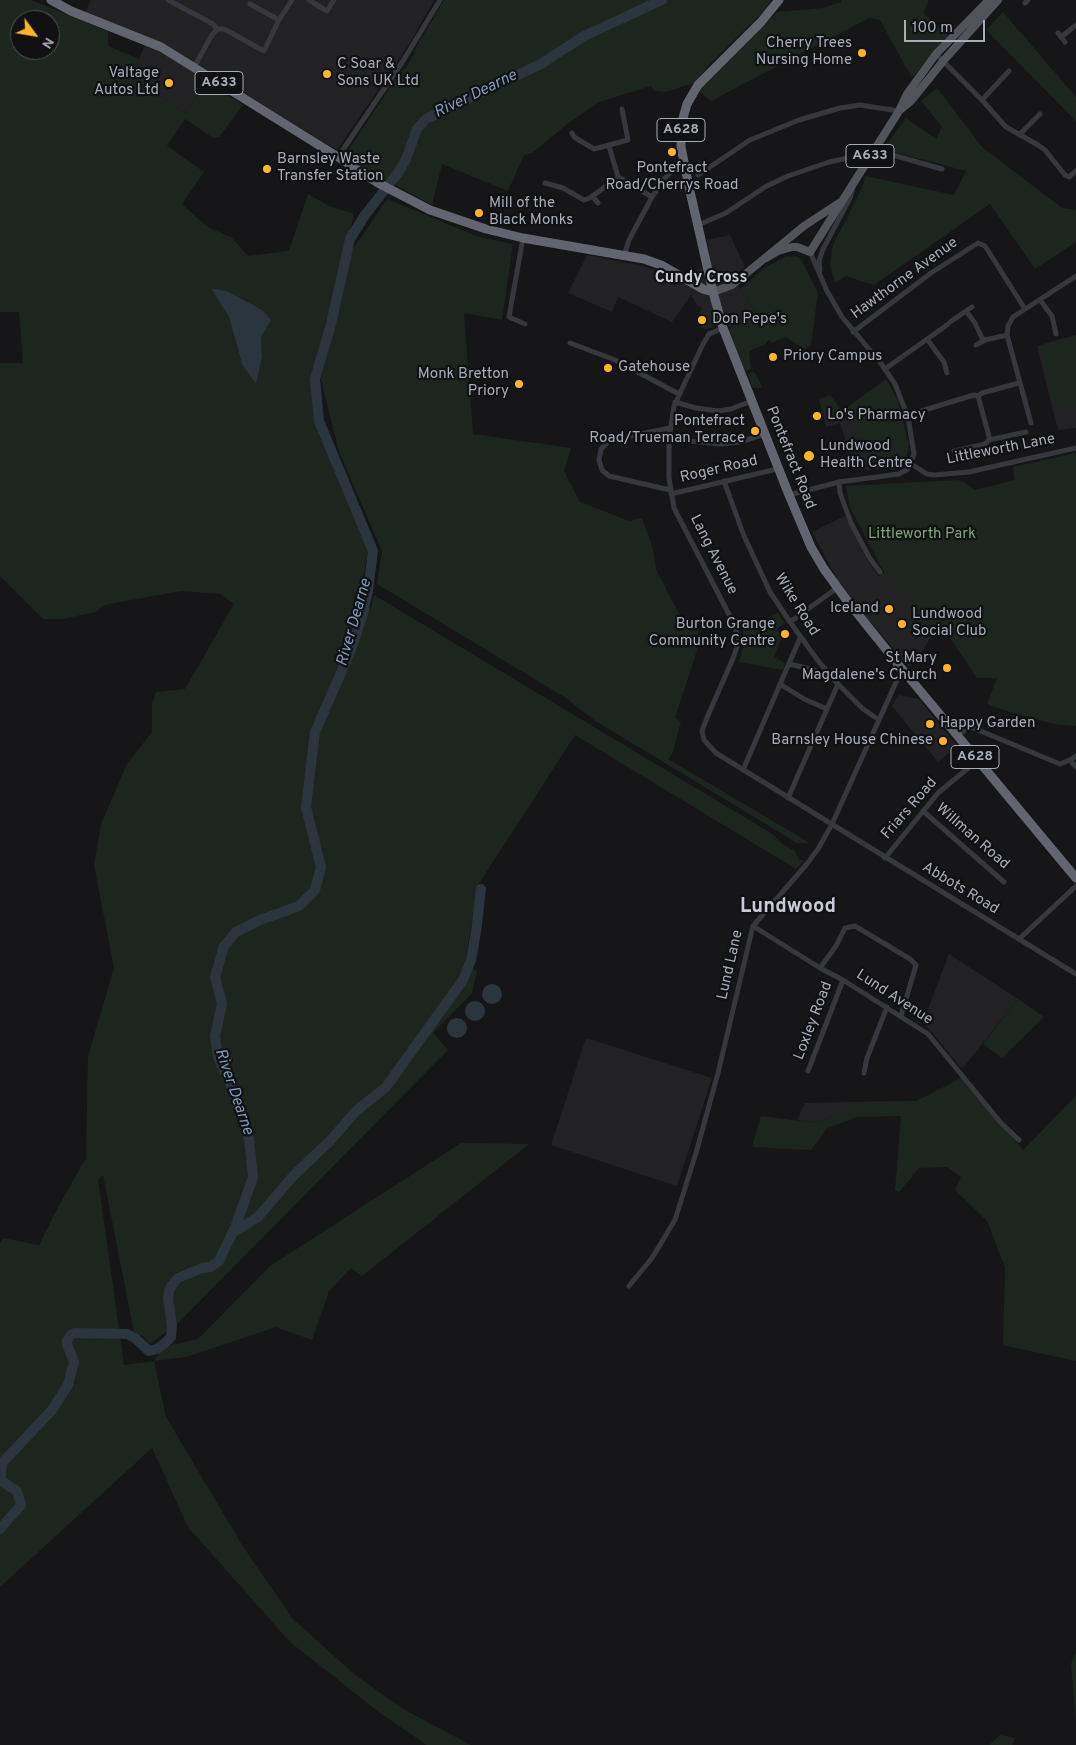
<!DOCTYPE html>
<html>
<head>
<meta charset="utf-8">
<style>
  body { margin:0 }
  #map { position:relative; width:1076px; height:1745px; overflow:hidden; background:#161618; font-family:Overpass,sans-serif }
  canvas { display:block }
  .north { position:absolute; left:10px; top:10px; width:50px; height:50px; box-sizing:border-box; background:#111113; border:1px solid #4d4f55; border-radius:50%; rotate:122deg; font-size:14px; font-weight:700; line-height:20px; text-align:center; color:#a7acb9 }
  .north::after { content:''; display:block; margin:auto; width:18px; height:22px; background:#ffb527; clip-path:polygon(50% 0,100% 100%,50% 72%,0 100%) }
  .scale { position:absolute; left:904px; top:20px; width:81px; height:22px; box-sizing:border-box; border:2px solid #a7acb9; border-top:0; padding-left:6px; font-size:15px; line-height:18px; white-space:nowrap; color:#a7acb9; -webkit-text-stroke:4px #111113; paint-order:stroke }
</style>
</head>
<body>
<div id="map">
<canvas width="1076" height="1745"></canvas>
<div class="north">N</div>
<div class="scale">100 m</div>
</div>
<script>
const c = document.querySelector('canvas').getContext('2d');
c.lineJoin = 'round';
function fillPath(path, color) { c.fillStyle = color; c.fill(path, 'evenodd'); }
const shape = rows => new Path2D(rows.map(r => 'M' + r).join(''));
function stroke(path, color, width, dash) { c.strokeStyle = color; c.lineWidth = width; c.lineCap = dash ? 'butt' : 'round'; c.setLineDash(dash || []); c.stroke(path); }
function drawText(font, color, halo, rows, align = 'center') {
  c.font = font + ' Overpass,sans-serif'; c.lineWidth = 4.5; c.setLineDash([]); c.textBaseline = 'middle'; c.strokeStyle = halo; c.fillStyle = color; for (const [text, x, y, turn = 0] of rows) {
    c.save(); c.translate(x, y); c.rotate((+turn || 0) * Math.PI / 180); c.textAlign = isNaN(turn) ? turn : align; if (halo) c.strokeText(text, 0, 0); c.fillText(text, 0, 0); c.restore();
  }
}
fillPath(shape([
  [91,0,434,0,410,43,337,150,211,74,186,113,134,79,139,59,147,40,84,14],
  [730,235,745,267,731,278,739,287,759,318,730,328,726,321,711,328,704,329,695,322,702,308,697,305,691,295,672,322,618,297,612,312,568,293,587,255,642,266,659,271,682,282,711,260,707,240],
  [1076,335,1076,428,1058,430,1037,346],
  [844,414,889,469,855,470,840,423],
  [845,516,866,558,879,576,885,572,916,607,909,614,930,638,918,659,909,667,853,602,838,581,812,532],
  [898,695,919,699,957,746,938,762,892,706],
  [949,954,1018,999,962,1069,923,1022],
  [586,1038,712,1078,677,1186,551,1145],
  [848,1102,848,1110,816,1123,797,1120,805,1103]
]), '#222225');
fillPath(shape([
  [0,0,31,0,108,31,108,46,139,59,134,79,186,113,206,82,243,105,219,137,213,138,185,119,167,146,204,172,182,204,206,226,232,238,248,256,289,251,308,194,329,206,354,214,315,379,316,422,368,551,364,572,354,599,371,609,374,595,774,835,782,844,795,851,799,860,804,860,796,869,575,735,478,885,465,964,477,971,472,993,433,1033,448,1050,179,1322,150,1344,143,1336,134,1332,103,1175,98,1180,124,1365,154,1361,163,1347,198,1339,270,1266,461,1143,529,1144,362,1276,351,1268,329,1291,312,1340,276,1327,186,1357,154,1361,166,1417,242,1545,292,1618,354,1674,403,1709,471,1745,427,1745,380,1713,290,1642,188,1527,152,1448,0,1587,0,1243,3,1238,39,1245,57,1209,86,1158,88,1056,114,968,94,865,101,824,127,764,152,732,152,704,156,692,185,689,234,604,221,594,181,591,104,605,96,612,62,619,43,619,0,576,0,363,23,363,19,312,0,312],
  [20,20,50,20,50,50,20,50],
  [212,288,227,291,264,311,271,320,261,337,262,357,256,383,242,364,229,317],
  [444,0,771,0,765,10,711,63,694,83,665,92,655,91,651,86,599,102,566,125,532,153,524,155,508,191,442,164,432,205,393,184,408,162,419,131,435,119,556,60,569,52,561,49,540,61,425,117,414,129,403,158,395,173,387,181,350,160,347,152,401,71,406,68,414,54,414,51],
  [841,0,929,0,923,13,948,35,912,78,880,20,869,18,711,101,698,90,777,12,823,8,841,2],
  [1003,12,1076,97,1076,121,986,30],
  [937,88,982,147,1062,208,1076,210,1076,242,1035,269,990,204,874,285,846,276,835,283,830,265,833,245,862,188,865,176,954,195,966,171,883,149,906,118,936,139,942,127,921,101],
  [387,199,479,237,513,244,502,320,464,313,473,434,571,448,564,471,580,502,629,521,642,518,653,549,656,569,680,616,698,628,698,647,675,718,681,722,672,754,668,759,810,843,797,843,594,720,566,698,377,584,382,551,339,452,321,380,351,252],
  [786,256,798,257,802,261,818,293,811,345,805,349,786,337,771,343,770,340,766,342,766,344,749,351,751,369,747,371,744,369,729,329,759,317,740,289,766,267],
  [1076,338,1076,405,1056,410,1040,347],
  [752,372,755,373,760,382,762,387,761,388,755,388,752,386,748,374],
  [886,379,898,401,909,445,906,459,902,465,894,470,889,469,844,415,840,423,826,427,819,399,830,395,842,411],
  [1076,453,1076,726,1053,724,1000,709,987,704,997,678,977,678,946,632,930,638,909,614,916,607,882,569,850,507,846,486,958,480,964,482,975,490,1015,480,1013,467],
  [778,613,785,624,777,628,781,639,774,657,785,663,783,670,739,662,745,640,742,628],
  [1018,999,1044,1017,1002,1058,983,1044],
  [965,1076,1023,1150,1076,1096,1076,1361,1003,1345,1005,1267,987,1221,955,1190,961,1177,947,1167,919,1168,899,1192,895,1190,901,1116,857,1117,827,1128,811,1150,752,1147,761,1116,816,1123,848,1110,848,1102,916,1101],
  [1076,1653,1076,1722,1071,1664],
  [1000,1735,1015,1738,1012,1745,989,1745]
]), '#1d261e');
fillPath(shape([
  [211,288,227,291,264,311,271,320,261,337,262,357,256,384,242,364,229,317],
  '482 994a10 10 0 1 1 20 0a10 10 0 1 1-20 0Z',
  '465 1011a10 10 0 1 1 20 0a10 10 0 1 1-20 0Z',
  '447 1028a10 10 0 1 1 20 0a10 10 0 1 1-20 0Z'
]), '#2b353d');
stroke(shape([
  [232,1233,258,1217,294,1175,330,1141,356,1111,386,1087,463,980,471,960,476,932,481,889],
  [0,1529,21,1505,17,1491,1,1481,2,1463,52,1410,68,1385,74,1362,67,1344,67,1341,71,1335,75,1333,127,1334,135,1338,149,1351,157,1349,165,1343,171,1337,172,1325,168,1299,169,1291,172,1285,178,1278,202,1268,210,1267,219,1261,236,1225,253,1177,249,1139,240,1106,218,1057,215,1036,222,1004,215,977,224,946,236,932,260,920,299,906,315,890,321,867,306,807,315,732,351,650,362,617,368,591,373,551,319,421,315,379,331,324,350,239,365,215,398,173,406,159,417,129,426,119,541,64,584,36,662,0]
]), '#2b353d', 10);
stroke(shape([
  [168,0,213,24,217,29],
  [309,0,327,11,334,0],
  [1025,3,1028,0],
  [250,4,279,20],
  [1058,33,1065,42],
  [1061,37,1076,25],
  [936,54,982,100,1006,127,1038,145,1045,150,1065,175,1069,177,1076,171],
  [194,67,212,35,217,29,224,29,264,51,279,20,292,0],
  [982,100,1009,71],
  [572,133,574,137,594,149,628,140,622,109],
  [1020,134,1040,114],
  [609,146,618,177],
  [875,150,942,169],
  [338,157,403,61,440,0],
  [698,175,750,140,799,120,840,108,860,105,899,111],
  [618,177,652,197],
  [545,183,563,188,584,200,590,198,618,177],
  [592,196,598,203],
  [698,225,726,213,765,187,788,176,829,162,853,157],
  [523,238,509,317,525,324],
  [624,256,629,240,652,197,665,178,671,172],
  [820,270,819,261,823,249,850,198,853,187],
  [1040,300,1052,316,1056,334],
  [966,311,975,323,982,338,985,340,1007,335],
  [950,322,972,307],
  [723,328,709,334,703,344,674,406,669,439,669,478,674,508,734,624,739,640,734,656,706,720,702,731,704,740,716,753,1076,974],
  [853,332,931,273,978,243,985,246,1025,309],
  [927,339,944,362,947,373],
  [570,343,615,360,679,394],
  [976,345,985,340],
  [885,369,947,325],
  [978,396,990,440],
  [675,402,696,408,718,411,731,409,752,401],
  [908,415,974,395,978,396,982,393,1019,383],
  [1031,423,1007,335,1008,326,1013,317,1076,276],
  [670,428,610,440,601,449,599,460,602,470,609,476,670,490],
  [669,439,721,444,740,442,765,434],
  [954,451,985,444,989,440,1026,432],
  [911,464,927,474,934,475,969,472,1076,448],
  [724,481,744,536,770,592,790,622,819,662,838,684,863,709,879,720],
  [839,482,840,493,851,523,869,557,880,572],
  [671,494,773,470],
  [789,495,839,482,899,474,908,469,914,454,908,417,895,384,880,362,842,317,827,291,810,252],
  [790,622,837,588],
  [789,664,815,670],
  [780,684,804,699,827,709],
  [957,735,971,727,1060,764,1070,760,1076,756],
  [1070,760,1076,767],
  [743,770,800,638],
  [788,798,838,684],
  [923,811,1004,882],
  [885,858,938,793,978,760],
  [753,926,820,968,843,980,928,1034,1001,1123,1019,1140],
  [1019,939,1076,886],
  [820,968,836,946,845,928,855,926,910,959,916,965,901,1016],
  [808,1071,843,980],
  [864,1073,867,1058,887,1007],
  [629,1286,652,1258,675,1220,696,1153,718,1073,753,926,806,865,818,849,832,824,902,669]
]), '#36383d', 5);
stroke(shape([
  [900,110,911,101,944,60,998,0],
  [766,258,778,251,792,247,797,247,810,252,899,111,907,94,936,54,989,0],
  [713,292,732,285,804,226,839,203]
]), '#52545c', 8);
stroke(shape([
  [51,0,71,11,161,47,338,157,378,183,430,210,486,229,523,238,644,259,661,265,703,289,713,292],
  [779,0,761,22,698,85,687,104,681,125,681,147,689,187,713,292,723,328,789,495,811,547,824,569,848,602,902,669,1076,878]
]), '#62656f', 9);
for (const [x, y, r, color] of [
  [862,53,5,"#ffb527"],
  [327,74,5,"#ffb527"],
  [169,83,5,"#ffb527"],
  [672,152,5,"#ffb527"],
  [267,169,5,"#ffb527"],
  [479,213,5,"#ffb527"],
  [702,320,5,"#ffb527"],
  [773,357,5,"#ffb527"],
  [608,368,5,"#ffb527"],
  [519,384,5,"#ffb527"],
  [817,416,5,"#ffb527"],
  [755,431,5,"#ffb527"],
  [809,456,6,"#ffb527"],
  [889,609,5,"#ffb527"],
  [902,624,5,"#ffb527"],
  [785,634,5,"#ffb527"],
  [947,668,5,"#ffb527"],
  [930,724,5,"#ffb527"],
  [943,741,5,"#ffb527"]
]) { const dot = new Path2D(); dot.arc(x, y, r, 0, 2 * Math.PI); c.fillStyle = color; c.fill(dot); stroke(dot, '#111113', 2); }
for (const [x, y, w] of [
  [219,83,48],
  [681,130,48],
  [870,156,48],
  [975,757,48]
]) { const box = new Path2D(); box.roundRect(x - w / 2, y - 11.5, w, 23, 4); c.fillStyle = '#111113'; c.fill(box); stroke(box, '#a7acb9', 1); }
drawText('bold 14px', '#a7acb9', null, [
  ["A633",219,83],
  ["A628",681,130],
  ["A633",870,156],
  ["A628",975,757]
]);
drawText('15px', '#a7acb9', '#111113', [
  ["Cherry Trees",852,44,"right"],
  ["Nursing Home",852,61,"right"],
  ["C Soar &",337,65],
  ["Sons UK Ltd",337,82],
  ["Valtage",159,74,"right"],
  ["Autos Ltd",159,91,"right"],
  ["Barnsley Waste",277,160],
  ["Transfer Station",277,177],
  ["Pontefract",672,169,"center"],
  ["Road/Cherrys Road",672,186,"center"],
  ["Mill of the",489,204],
  ["Black Monks",489,221],
  ["Don Pepe's",712,320],
  ["Priory Campus",783,357],
  ["Gatehouse",618,368],
  ["Monk Bretton",509,375,"right"],
  ["Priory",509,392,"right"],
  ["Lo's Pharmacy",827,416],
  ["Pontefract",745,422,"right"],
  ["Road/Trueman Terrace",745,439,"right"],
  ["Lundwood",820,447],
  ["Health Centre",820,464],
  ["Iceland",879,609,"right"],
  ["Lundwood",912,615],
  ["Social Club",912,632],
  ["Burton Grange",775,625,"right"],
  ["Community Centre",775,642,"right"],
  ["St Mary",937,659,"right"],
  ["Magdalene's Church",937,676,"right"],
  ["Happy Garden",940,724],
  ["Barnsley House Chinese",933,741,"right"]
], 'left');
drawText('15px', '#a7acb9', '#111113', [
  ["Hawthorne Avenue",905,279,-36],
  ["Littleworth Lane",1001,450,-11],
  ["Pontefract Road",790,458,68],
  ["Roger Road",719,470,-13],
  ["Lang Avenue",713,555,63],
  ["Wike Road",796,605,58],
  ["Friars Road",910,809,-49],
  ["Willman Road",972,837,41],
  ["Abbots Road",960,889,31],
  ["Lund Lane",731,965,-77],
  ["Lund Avenue",894,998,33],
  ["Loxley Road",814,1021,-69]
]);
drawText('15px', '#7ca67e', '#111113', [
  ["Littleworth Park",922,535]
]);
drawText('italic 16px', '#7b9bb7', '#111113', [
  ["River Dearne",476,95,-26],
  ["River Dearne",355,623,-74],
  ["River Dearne",233,1092,71]
]);
drawText('bold 16px', '#c8cbd5', '#111113', [
  ["Cundy Cross",701,279]
]);
drawText('bold 20px', '#c8cbd5', '#111113', [
  ["Lundwood",788,908]
]);
</script>
</body>
</html>
